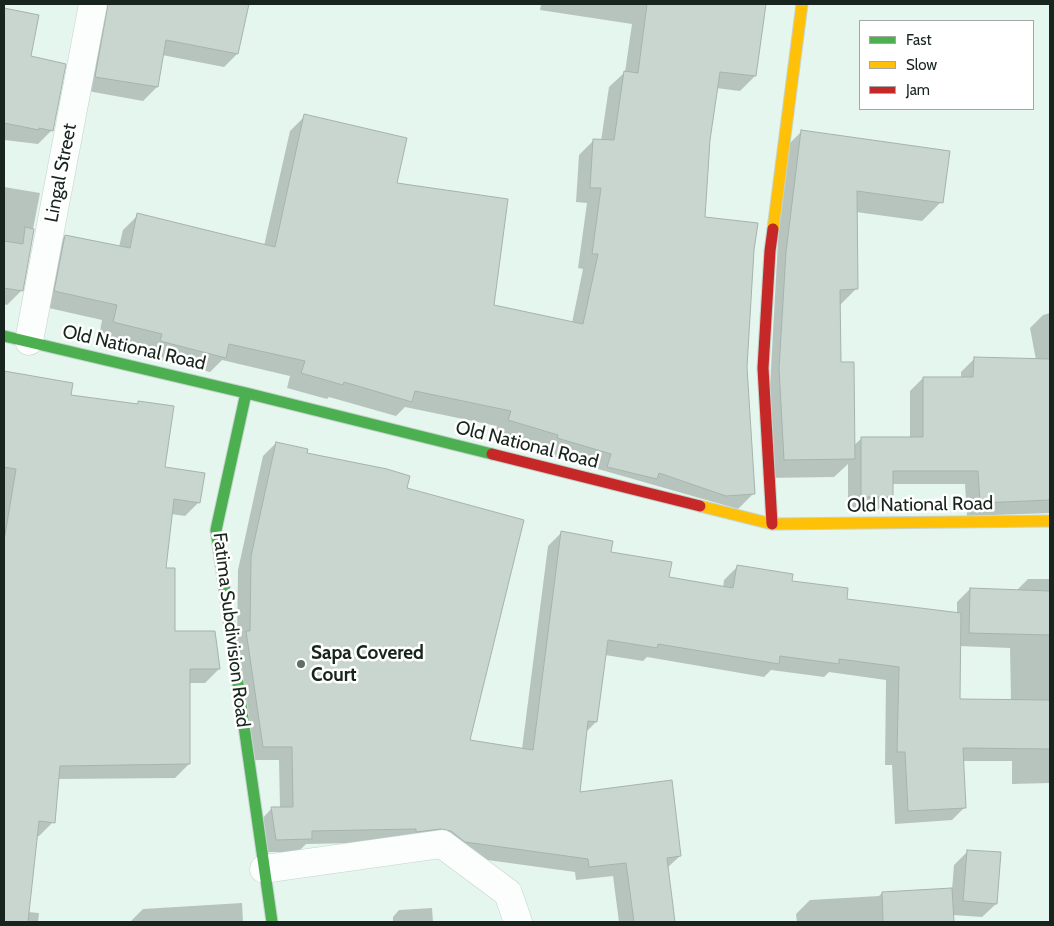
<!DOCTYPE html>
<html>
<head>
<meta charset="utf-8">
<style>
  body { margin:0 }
  #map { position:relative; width:1054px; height:926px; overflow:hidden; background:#e4f6ed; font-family:Cabin,sans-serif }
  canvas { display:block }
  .frame { position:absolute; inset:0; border:5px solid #18241e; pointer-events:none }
  .legend { position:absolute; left:859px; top:20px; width:175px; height:90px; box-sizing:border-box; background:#fff; border:1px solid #a3a7a5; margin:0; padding:6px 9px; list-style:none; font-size:15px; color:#18241e }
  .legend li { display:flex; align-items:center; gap:10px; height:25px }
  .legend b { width:25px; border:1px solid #a3a7a5 }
</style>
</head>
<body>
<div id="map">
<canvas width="1054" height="926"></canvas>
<div class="frame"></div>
<ul class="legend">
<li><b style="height:6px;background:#4caf50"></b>Fast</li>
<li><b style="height:6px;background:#ffc107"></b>Slow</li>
<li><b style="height:6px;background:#c62828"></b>Jam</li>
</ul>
</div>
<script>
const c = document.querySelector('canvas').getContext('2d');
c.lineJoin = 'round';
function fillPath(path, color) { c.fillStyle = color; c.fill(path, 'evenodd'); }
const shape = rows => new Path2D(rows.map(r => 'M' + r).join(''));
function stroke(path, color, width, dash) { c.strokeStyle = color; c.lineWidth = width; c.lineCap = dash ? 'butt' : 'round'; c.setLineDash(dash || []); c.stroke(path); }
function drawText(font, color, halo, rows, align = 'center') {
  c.font = font + ' Cabin,sans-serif'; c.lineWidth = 5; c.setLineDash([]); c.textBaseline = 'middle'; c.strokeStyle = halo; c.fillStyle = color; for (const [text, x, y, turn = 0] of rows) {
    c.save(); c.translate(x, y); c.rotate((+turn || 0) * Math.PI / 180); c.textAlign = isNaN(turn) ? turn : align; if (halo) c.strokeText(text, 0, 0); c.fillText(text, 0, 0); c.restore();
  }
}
fillPath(shape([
  [94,4,248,4,237,54,224,67,162,55,157,87,143,101,82,90],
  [541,4,765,4,755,76,740,91,716,88,709,139,704,218,753,250,746,367,753,494,738,509,542,453,544,450,494,435,497,426,405,407,396,416,329,397,327,399,287,388,290,376,222,360,210,372,145,356,147,348,99,337,102,320,40,306,50,251,65,236,119,247,123,230,138,215,264,246,290,131,305,116,395,184,492,306,572,323,583,269,578,268,587,203,576,202,579,155,594,140,601,141,609,87,625,72,632,24,540,10],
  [4,9,37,16,29,57,52,130,38,144,4,140],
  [802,131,941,202,922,221,856,212,857,288,839,306,839,364,853,446,862,438,910,438,910,391,923,378,961,378,961,372,974,359,1036,360,1030,328,1043,315,1050,313,1050,513,967,516,965,484,891,484,891,497,878,510,848,510,848,464,834,477,765,478,783,150],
  [4,187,40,193,21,291,7,305,4,304],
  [4,371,71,384,69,396,136,405,139,402,164,468,199,502,185,516,171,514,164,569,173,632,219,669,205,683,189,683,189,764,175,778,58,779,53,822,39,836,36,836,28,912,39,913,38,922,4,922],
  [276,443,406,489,469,741,522,749,548,546,562,532,668,578,723,588,724,580,738,566,845,600,957,614,957,602,970,589,1016,591,1028,579,1050,579,1050,783,1012,784,1012,761,963,761,965,807,952,820,895,824,892,765,885,765,886,680,829,672,824,677,771,670,764,677,647,657,643,661,605,655,596,722,585,733,578,793,680,856,667,868,673,922,619,922,613,876,576,880,575,872,451,855,403,842,306,844,298,852,263,852,259,822,272,808,280,808,279,760,250,760,237,641,238,570,263,456],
  [959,646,1010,648,1011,701,959,700],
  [968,851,996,904,982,917,953,915,953,922,797,922,796,914,810,900,879,896,882,893,952,890,954,865],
  [242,903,243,922,130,922,143,909],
  [432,908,433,922,393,922,393,917,399,910]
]), '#0003');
const building = shape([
  [108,4,249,4,238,54,166,40,158,87,95,77,108,4],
  [647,4,766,4,756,76,720,72,710,140,705,217,758,223,754,250,747,367,755,494,726,496,659,473,657,479,607,467,611,454,557,438,558,435,508,420,511,411,415,391,412,402,344,382,343,385,301,373,305,361,229,344,226,358,160,341,162,334,113,322,117,305,54,291,65,235,130,248,137,213,275,247,304,114,407,138,397,183,508,199,494,305,583,324,598,254,592,254,601,188,590,188,593,139,614,140,624,71,638,73,647,4],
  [4,8,39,15,31,56,66,64,53,131,39,128,39,130,4,123,4,8],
  [801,130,950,151,943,203,857,191,858,289,840,290,841,362,854,362,855,459,784,460,779,368,786,252,801,130],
  [25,227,34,229,23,291,4,288,4,241,23,244,25,227],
  [974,357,1050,359,1050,500,980,503,978,471,893,471,893,497,861,497,861,437,923,437,923,377,973,377,974,357],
  [4,371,73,383,71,395,138,404,138,401,174,406,165,467,205,473,200,503,174,499,166,568,175,568,175,631,215,631,220,669,190,669,190,764,60,766,55,823,39,821,28,922,4,922,4,541,16,469,4,467,4,371],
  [276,442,308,449,307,453,387,469,410,476,407,488,524,520,470,740,533,750,561,531,613,541,611,552,672,562,669,577,733,588,737,565,793,574,792,581,848,588,847,599,961,613,960,699,1050,700,1050,749,963,748,966,808,908,811,905,752,897,752,899,667,839,659,839,664,780,656,779,664,658,644,657,648,608,640,597,722,588,721,580,792,672,780,681,856,667,858,675,922,634,922,626,863,589,867,588,859,465,842,451,831,441,829,416,832,416,829,312,831,312,839,276,840,271,807,293,807,292,747,263,747,246,631,250,631,251,556,276,442],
  [970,588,1050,591,1050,635,969,633,970,588],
  [967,850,1001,852,997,904,963,901,967,850],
  [952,888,954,922,883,922,882,892,952,888]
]);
fillPath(building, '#c8d6cf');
stroke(building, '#a5b3ac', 1);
const street = shape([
  [29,341,93,4],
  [264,869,442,844,508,893,518,922]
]);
const fast = shape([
  [4,336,246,393,492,454],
  [246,393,216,530,272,922]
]);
const slow = shape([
  [773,229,802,4],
  [700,506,772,524,1050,521]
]);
const jam = shape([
  [492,454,700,506],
  [772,524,763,368,770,251,773,229]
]);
stroke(street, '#c5d3cd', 29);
stroke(fast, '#c5d3cd', 13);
stroke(slow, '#c5d3cd', 13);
stroke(jam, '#c5d3cd', 13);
stroke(street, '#fbfefc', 28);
stroke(fast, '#4caf50', 11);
stroke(slow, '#ffc107', 11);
stroke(jam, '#c62828', 11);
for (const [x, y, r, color] of [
  [301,664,5,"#5f6e66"]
]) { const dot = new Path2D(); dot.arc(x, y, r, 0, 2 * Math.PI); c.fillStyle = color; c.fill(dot); stroke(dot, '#fff', 2); }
drawText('19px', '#18241e', '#fff', [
  ["Lingal Street",61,173,-79],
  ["Old National Road",134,348,13],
  ["Old National Road",527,445,14],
  ["Old National Road",920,505,-1],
  ["Fatima Subdivision Road",231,630,83]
]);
drawText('bold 19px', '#18241e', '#fff', [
  ["Sapa Covered",311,653],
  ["Court",311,675]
], 'left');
</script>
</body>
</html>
